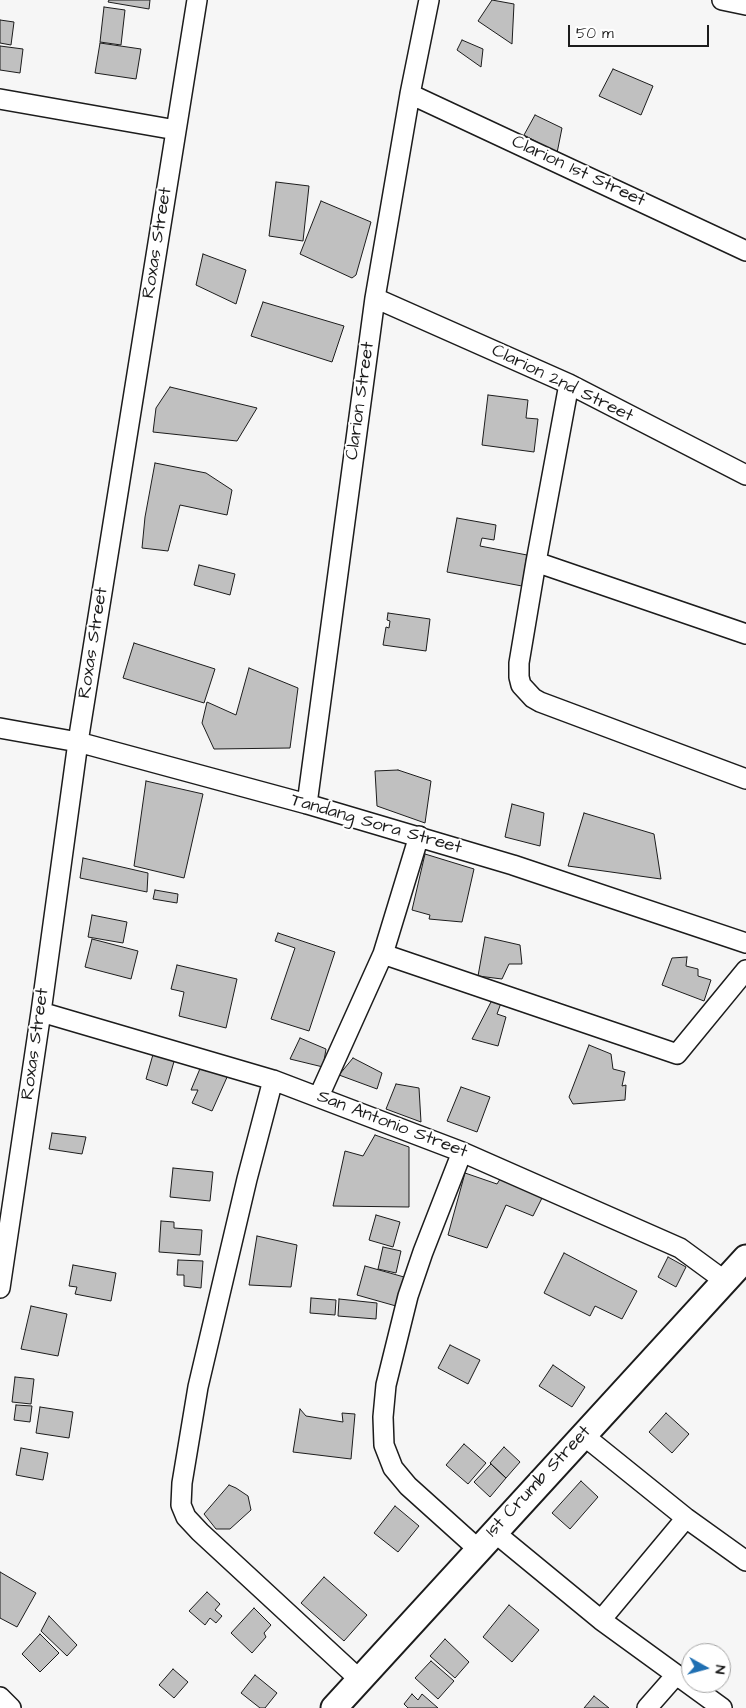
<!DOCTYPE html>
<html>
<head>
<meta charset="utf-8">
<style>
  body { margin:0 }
  #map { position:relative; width:746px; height:1708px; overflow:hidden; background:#f6f6f6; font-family:"Architects Daughter",sans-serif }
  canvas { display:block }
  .north { position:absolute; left:681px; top:1643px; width:50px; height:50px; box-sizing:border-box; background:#fff; border:1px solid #a4a4a4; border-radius:50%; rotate:97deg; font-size:14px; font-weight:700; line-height:20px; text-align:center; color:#1c1c1c }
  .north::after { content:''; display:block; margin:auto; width:18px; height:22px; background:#1f6fb2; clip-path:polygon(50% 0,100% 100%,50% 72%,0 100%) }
  .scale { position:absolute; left:568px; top:25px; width:141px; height:22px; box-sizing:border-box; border:2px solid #1c1c1c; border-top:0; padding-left:6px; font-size:15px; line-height:18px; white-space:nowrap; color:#1c1c1c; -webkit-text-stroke:4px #fff; paint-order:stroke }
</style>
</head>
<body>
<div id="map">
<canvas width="746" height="1708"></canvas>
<div class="north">N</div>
<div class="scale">50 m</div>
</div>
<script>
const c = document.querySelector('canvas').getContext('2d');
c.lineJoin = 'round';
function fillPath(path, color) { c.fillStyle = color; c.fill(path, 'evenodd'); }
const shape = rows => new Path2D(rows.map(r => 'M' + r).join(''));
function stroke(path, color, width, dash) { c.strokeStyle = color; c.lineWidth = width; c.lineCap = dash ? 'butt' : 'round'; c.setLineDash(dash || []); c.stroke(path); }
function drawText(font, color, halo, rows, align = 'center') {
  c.font = font + ' "Architects Daughter",sans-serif'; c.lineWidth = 4; c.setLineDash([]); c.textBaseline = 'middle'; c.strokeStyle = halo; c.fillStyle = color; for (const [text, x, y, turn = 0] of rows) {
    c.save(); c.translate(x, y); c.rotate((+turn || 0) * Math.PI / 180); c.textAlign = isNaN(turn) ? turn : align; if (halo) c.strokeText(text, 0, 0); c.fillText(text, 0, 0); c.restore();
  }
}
const building = shape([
  [109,0,150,0,149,9,108,2,109,0],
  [492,0,514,4,512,44,478,21,492,0],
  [104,7,125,10,121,45,100,42,104,7],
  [0,20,14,22,11,45,0,43,0,20],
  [462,40,483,49,481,67,457,50,462,40],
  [100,43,141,49,136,79,95,73,100,43],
  [0,46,23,49,20,73,0,70,0,46],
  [613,69,653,86,641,115,599,96,613,69],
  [535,115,562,128,557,153,524,135,535,115],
  [276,182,309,186,303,241,269,236,276,182],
  [321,201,371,222,356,275,352,278,300,254,321,201],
  [203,254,246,270,236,304,196,285,203,254],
  [263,302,344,326,332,362,251,336,263,302],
  [170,387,257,408,237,441,153,432,156,408,170,387],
  [488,395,528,400,526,418,538,419,534,452,482,445,488,395],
  [155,463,206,473,232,490,227,515,180,505,168,551,142,548,145,517,155,463],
  [457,518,496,525,494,540,482,538,480,546,527,555,522,586,447,572,457,518],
  [199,565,235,574,230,595,194,585,199,565],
  [388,613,430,619,426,651,383,645,386,627,389,628,390,621,387,620,388,613],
  [134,643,215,669,204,703,123,678,134,643],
  [249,668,298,688,290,748,214,749,202,723,207,702,236,715,249,668],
  [398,770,431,781,425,823,377,806,375,771,398,770],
  [146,781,203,794,184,878,134,866,146,781],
  [512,804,544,813,540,846,505,837,512,804],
  [584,813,654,834,661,879,568,866,584,813],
  [425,854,474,869,462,922,429,919,430,915,412,910,425,854],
  [83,858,148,873,147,892,80,878,83,858],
  [155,890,178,894,177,903,153,899,155,890],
  [92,915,127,922,123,943,88,937,92,915],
  [278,933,335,952,309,1031,271,1019,295,948,275,941,278,933],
  [485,937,520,945,522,964,509,964,502,979,478,976,485,937],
  [92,939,138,951,131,979,85,967,92,939],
  [687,957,686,966,698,969,698,976,711,980,704,1001,662,985,672,958,687,957],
  [177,965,237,979,226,1028,179,1016,184,992,171,989,177,965],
  [492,1000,501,1003,497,1014,506,1017,498,1046,472,1039,492,1000],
  [300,1038,326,1049,323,1067,290,1059,300,1038],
  [589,1045,611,1054,613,1069,625,1072,622,1086,626,1085,625,1100,573,1104,569,1097,589,1045],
  [154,1051,175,1058,167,1086,146,1079,154,1051],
  [353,1058,382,1073,377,1089,339,1075,353,1058],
  [202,1064,228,1075,212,1111,192,1103,198,1090,191,1090,202,1064],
  [396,1084,419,1088,421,1122,386,1109,396,1084],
  [461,1087,490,1097,477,1132,447,1121,461,1087],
  [52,1133,86,1137,82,1154,49,1149,52,1133],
  [375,1135,409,1147,409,1207,333,1206,345,1151,363,1156,375,1135],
  [173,1168,213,1172,210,1201,170,1197,173,1168],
  [465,1173,497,1184,504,1173,545,1192,533,1216,506,1205,487,1248,448,1235,465,1173],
  [376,1215,400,1222,393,1247,369,1240,376,1215],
  [161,1221,174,1222,174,1228,202,1230,200,1255,159,1252,161,1221],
  [257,1236,297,1245,291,1287,249,1285,257,1236],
  [383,1247,401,1251,396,1273,378,1269,383,1247],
  [564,1253,637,1291,622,1319,595,1306,590,1316,544,1293,564,1253],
  [668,1257,686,1267,676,1287,658,1277,668,1257],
  [178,1260,203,1261,201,1288,184,1286,184,1275,177,1275,178,1260],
  [73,1265,116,1273,111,1301,75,1294,77,1287,69,1286,73,1265],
  [365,1266,404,1277,396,1306,357,1295,365,1266],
  [311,1298,336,1300,335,1315,310,1313,311,1298],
  [339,1299,377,1303,376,1319,338,1316,339,1299],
  [31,1306,67,1314,58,1356,21,1349,31,1306],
  [450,1345,480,1360,468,1384,438,1368,450,1345],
  [553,1365,585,1387,572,1407,539,1386,553,1365],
  [15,1377,34,1379,31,1404,12,1402,15,1377],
  [16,1405,32,1406,30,1422,14,1420,16,1405],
  [40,1407,73,1412,69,1438,36,1433,40,1407],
  [300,1409,306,1416,343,1422,342,1413,355,1414,351,1459,293,1452,300,1409],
  [666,1413,689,1434,672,1453,649,1432,666,1413],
  [464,1444,486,1463,468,1484,446,1465,464,1444],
  [504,1447,520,1462,506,1478,490,1463,504,1447],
  [21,1448,48,1453,43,1480,16,1475,21,1448],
  [491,1464,506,1478,490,1497,474,1482,491,1464],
  [581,1481,598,1497,570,1529,552,1513,581,1481],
  [229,1485,236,1488,248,1496,251,1510,230,1529,216,1529,204,1514,229,1485],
  [395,1506,419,1526,398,1552,374,1533,395,1506],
  [0,1572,36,1593,17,1627,0,1618,0,1572],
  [324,1577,367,1615,344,1641,301,1603,324,1577],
  [207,1592,220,1604,215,1610,222,1616,216,1623,210,1618,205,1625,189,1611,207,1592],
  [509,1605,539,1630,512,1662,483,1637,509,1605],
  [254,1608,271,1625,264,1633,266,1637,252,1653,231,1633,254,1608],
  [49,1616,77,1645,67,1656,41,1631,49,1616],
  [40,1634,59,1653,40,1672,22,1654,40,1634],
  [445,1639,469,1662,455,1678,430,1656,445,1639],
  [431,1661,454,1681,438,1699,415,1678,431,1661],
  [173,1669,188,1682,174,1698,159,1685,173,1669],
  [255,1675,277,1693,265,1708,260,1708,241,1693,255,1675],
  [412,1694,418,1700,422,1694,438,1708,408,1708,404,1704,412,1694],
  [594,1696,609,1708,584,1708,594,1696]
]);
fillPath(building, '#c0c0c0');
stroke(building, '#1c1c1c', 1);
const minor = shape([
  [722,0,746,5],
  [410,94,746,251],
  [0,99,176,130],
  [375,298,569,384,746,475],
  [569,384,536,562,519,663,519,677,521,685,533,698,540,702,746,779],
  [536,562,746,634],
  [0,728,78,742,307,804,513,865,746,943],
  [307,804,375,298,410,94,429,0],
  [383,954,677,1054,746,970],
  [41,1012,273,1080,462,1152,680,1248,725,1281],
  [273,1080,247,1179,198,1387,182,1483,181,1505,186,1517,200,1532,359,1679],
  [319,1096,383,954,419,836],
  [462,1152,423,1252,408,1296,386,1385,383,1417,384,1445,393,1468,408,1486,478,1549],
  [0,1288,41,1012,78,742,197,0],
  [583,1435,686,1518,746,1561],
  [494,1532,601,1620,722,1708],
  [601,1620,686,1518],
  [0,1697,11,1708],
  [647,1708,676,1675]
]);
const major = shape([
  [334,1708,746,1258]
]);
stroke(minor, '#1c1c1c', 22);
stroke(major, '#1c1c1c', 29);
stroke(minor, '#fff', 19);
stroke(major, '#fff', 25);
drawText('18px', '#1c1c1c', '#fff', [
  ["Clarion 1st Street",578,172,25],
  ["Roxas Street",158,243,-81],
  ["Clarion 2nd Street",562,384,26],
  ["Clarion Street",361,401,-82],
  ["Roxas Street",94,643,-81],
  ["Tandang Sora Street",376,825,16],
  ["Roxas Street",36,1044,-82],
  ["San Antonio Street",392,1125,21],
  ["1st Crumb Street",539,1482,-47]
]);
</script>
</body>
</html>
